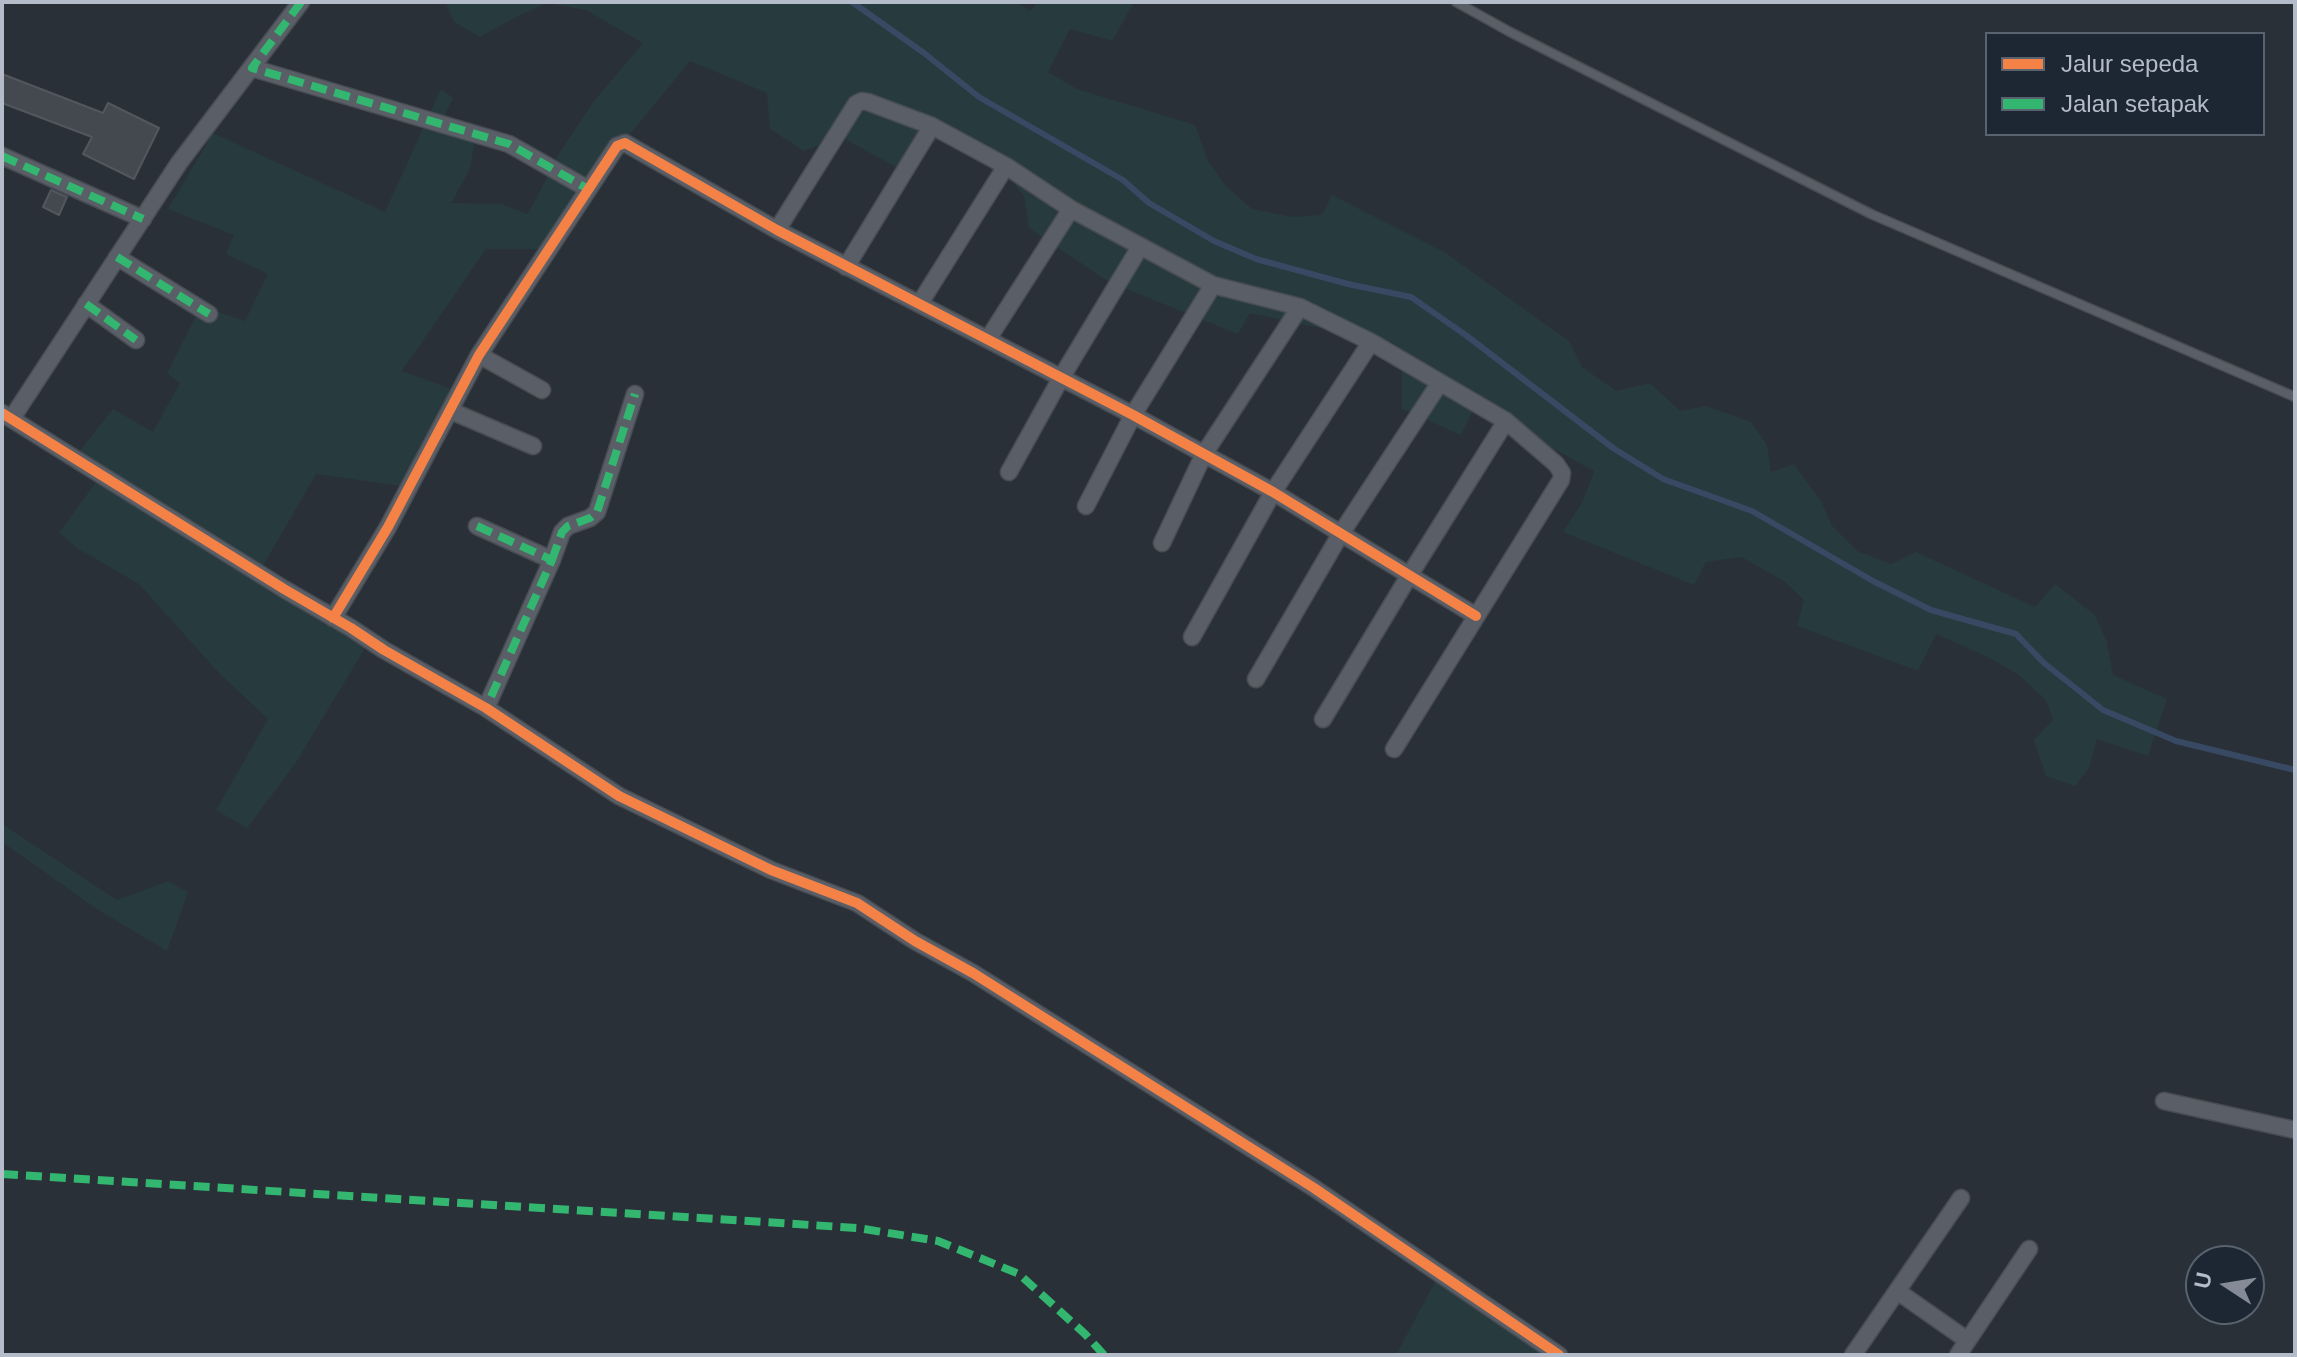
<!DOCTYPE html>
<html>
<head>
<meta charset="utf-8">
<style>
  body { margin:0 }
  #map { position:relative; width:2297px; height:1357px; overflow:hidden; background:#2a3038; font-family:Arial,sans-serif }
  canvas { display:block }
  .frame { position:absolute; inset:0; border:4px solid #b4bcc9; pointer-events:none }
  .legend { position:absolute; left:1985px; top:32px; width:280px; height:104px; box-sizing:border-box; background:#1d2633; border:2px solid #59626f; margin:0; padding:10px 14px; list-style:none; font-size:24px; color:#b4bcc9 }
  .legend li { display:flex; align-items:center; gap:16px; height:40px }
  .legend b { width:40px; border:2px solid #59626f }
  .north { position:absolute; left:2185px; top:1245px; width:80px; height:80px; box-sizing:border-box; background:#1d2633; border:2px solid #59626f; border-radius:50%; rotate:282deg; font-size:22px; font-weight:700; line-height:32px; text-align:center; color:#b4bcc9 }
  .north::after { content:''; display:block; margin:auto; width:28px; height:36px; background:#848b96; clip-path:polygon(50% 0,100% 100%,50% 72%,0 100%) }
</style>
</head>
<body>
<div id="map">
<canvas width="2297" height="1357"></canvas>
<div class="frame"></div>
<ul class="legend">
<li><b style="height:10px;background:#f48246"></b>Jalur sepeda</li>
<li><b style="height:10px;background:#33b770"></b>Jalan setapak</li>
</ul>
<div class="north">U</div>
</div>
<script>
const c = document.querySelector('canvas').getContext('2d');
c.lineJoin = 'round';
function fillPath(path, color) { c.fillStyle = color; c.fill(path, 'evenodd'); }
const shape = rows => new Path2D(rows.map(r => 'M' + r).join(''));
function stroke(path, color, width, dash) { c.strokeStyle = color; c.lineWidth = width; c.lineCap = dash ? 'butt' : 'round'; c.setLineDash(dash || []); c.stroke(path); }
fillPath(shape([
  [445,2,1017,2,1030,11,1039,2,1134,2,1112,41,1070,29,1048,72,1077,89,1195,125,1208,161,1226,186,1252,209,1293,217,1322,215,1332,195,1444,252,1569,341,1582,367,1616,391,1650,383,1680,411,1706,406,1751,422,1767,445,1771,472,1794,464,1822,503,1832,526,1857,551,1891,564,1916,552,2035,607,2055,584,2095,615,2107,642,2113,675,2167,699,2148,756,2097,739,2089,768,2075,786,2046,776,2034,740,2053,720,2046,700,2019,675,1988,657,1936,634,1918,671,1797,626,1804,600,1784,581,1741,557,1706,562,1694,585,1563,532,1583,501,1594,471,1512,426,1476,404,1461,435,1402,409,1402,353,1339,332,1250,313,1238,334,1109,282,1029,228,1024,196,994,160,940,138,898,168,841,137,804,151,770,129,767,93,690,61,556,224,541,249,486,249,402,371,465,394,408,487,316,474,260,571,287,588,332,604,373,635,295,764,247,828,216,810,268,719,219,673,139,584,77,548,59,533,102,474,75,457,113,409,153,432,180,383,167,373,201,306,245,321,268,274,226,254,234,235,168,209,213,133,385,212,441,89,453,98,440,125,475,139,470,169,451,203,501,204,528,214,560,152,594,101,643,43,586,10,547,3,518,16,480,37,454,22],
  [2,824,117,900,168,881,188,892,167,951,97,909,2,842],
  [1444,1265,1570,1355,1396,1355]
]), '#273a3e');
stroke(shape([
  [852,2,924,53,979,97,1123,180,1149,203,1214,241,1256,259,1348,284,1411,297,1467,336,1613,448,1663,479,1752,511,1873,581,1931,610,2016,634,2044,663,2103,710,2176,741,2295,770]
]), '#384963', 6);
const building = shape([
  [2,74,103,113,108,103,159,128,134,179,83,154,92,137,2,103,2,74],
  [51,190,67,197,59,215,43,207,51,190]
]);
fillPath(building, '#444950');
stroke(building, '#52575f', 2);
const service = shape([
  [1456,2,1510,32,1871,214,2295,397]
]);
const minor = shape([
  [252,68,509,144,588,189],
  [2,156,143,219],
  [777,230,856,104,862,101,868,102,932,126,1006,166,1071,209,1213,285,1300,307,1371,342,1506,421,1556,464,1562,473,1561,480,1394,749],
  [117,257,209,314],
  [846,267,932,126],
  [920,303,1006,166],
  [86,304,136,340],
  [988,339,1071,209],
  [479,355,542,390],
  [451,411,533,446],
  [2,413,284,589,351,628,384,650,486,708,619,796,771,870,857,903,915,941,973,973,1314,1188,1559,1355],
  [12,418,179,163,301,2],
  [1009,472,1061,378,1140,247],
  [1086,506,1133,415,1213,285],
  [477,526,552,560,486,708],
  [1162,543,1204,454,1300,307],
  [552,560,562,532,568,526,590,518,597,512,635,394],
  [333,618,388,527,479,355,617,146,625,143,777,230,1133,415,1273,492,1476,616],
  [1192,637,1273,492,1371,342],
  [1256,679,1340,535,1439,384],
  [1323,719,1409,576,1506,421],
  [2164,1101,2295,1130],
  [1897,1291,1967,1340],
  [1853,1355,1961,1198],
  [1958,1355,2029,1249]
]);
stroke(service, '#484c53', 11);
stroke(minor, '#484c53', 19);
stroke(service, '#5a5e66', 8);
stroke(minor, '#5a5e66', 16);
stroke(shape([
  [301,2,252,68,509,144,588,189],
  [2,156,143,219],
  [117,257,209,314],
  [86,304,136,340],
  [477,526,552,560,486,708],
  [552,560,562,532,568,526,590,518,597,512,635,394],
  [2,1174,858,1228,938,1241,1019,1274,1085,1334,1104,1355]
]), '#33b770', 8, [16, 8]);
stroke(shape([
  [2,413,284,589,351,628,384,650,486,708,619,796,771,870,857,903,915,941,973,973,1314,1188,1559,1355],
  [333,618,388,527,479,355,617,146,625,143,777,230,1133,415,1273,492,1476,616]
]), '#f48246', 10);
</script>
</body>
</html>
